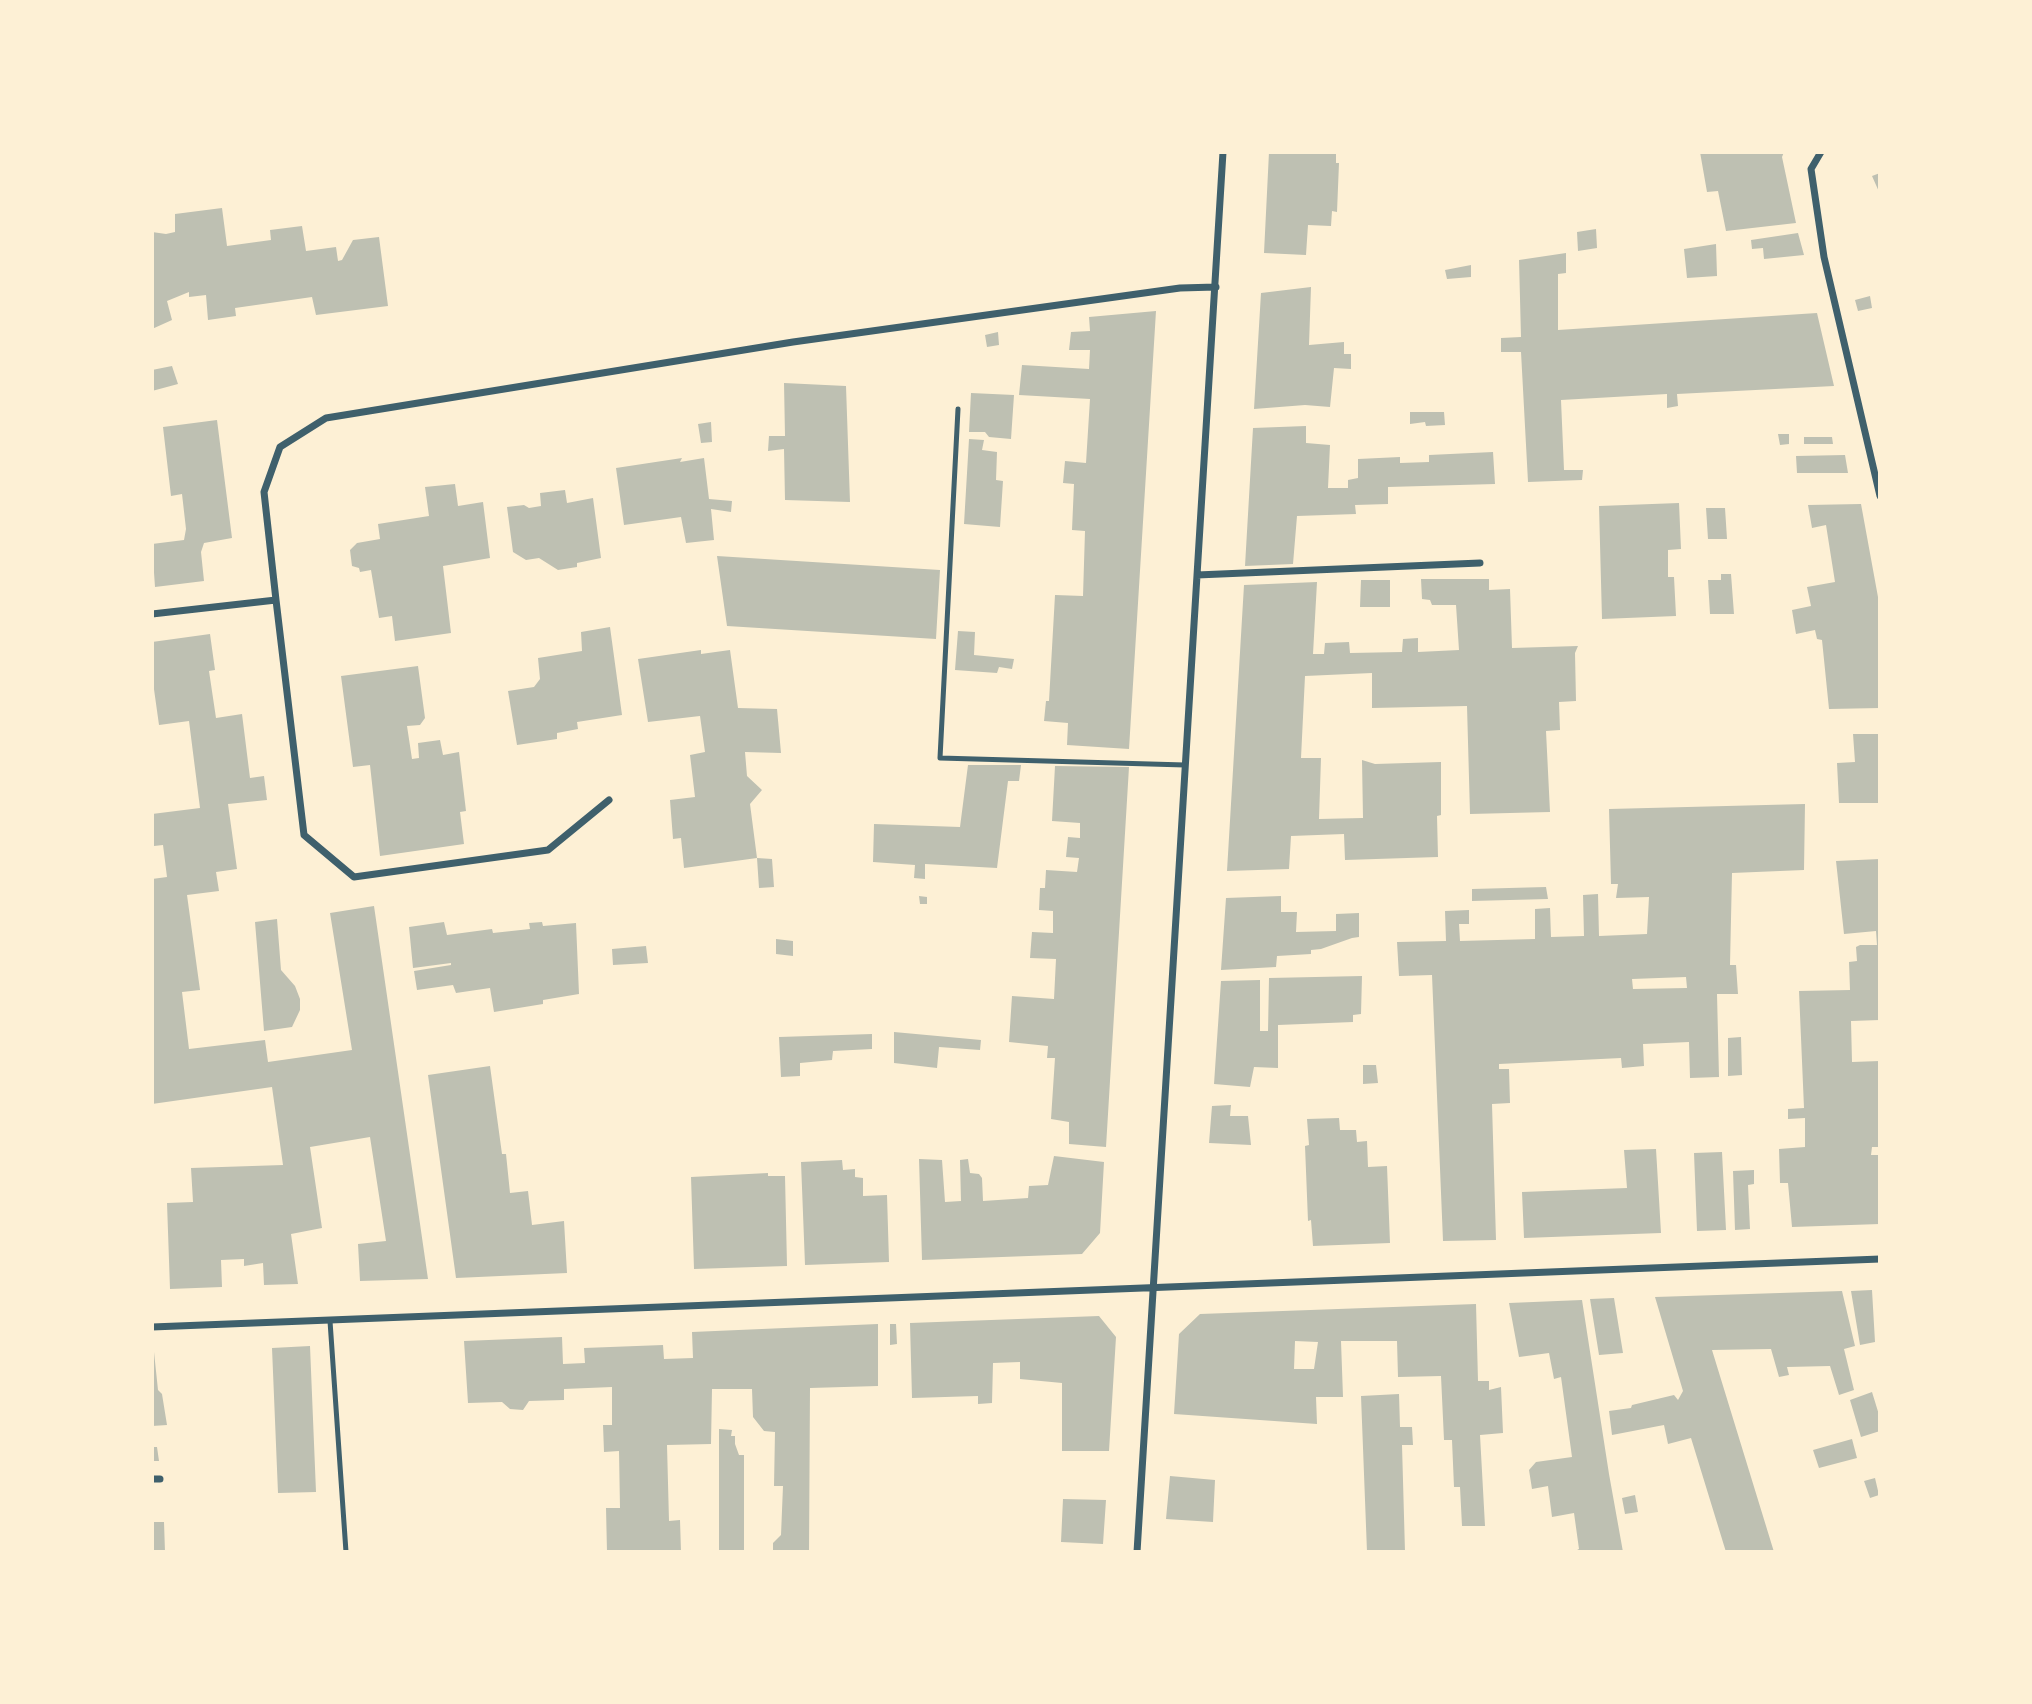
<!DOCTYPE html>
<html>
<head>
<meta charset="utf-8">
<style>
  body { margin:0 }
  #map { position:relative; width:2032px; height:1704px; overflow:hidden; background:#fdf0d5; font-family:Ubuntu,sans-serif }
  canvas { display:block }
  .frame { position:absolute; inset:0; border:154px solid #fdf0d5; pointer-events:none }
</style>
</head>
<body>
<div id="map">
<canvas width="2032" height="1704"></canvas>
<div class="frame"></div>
</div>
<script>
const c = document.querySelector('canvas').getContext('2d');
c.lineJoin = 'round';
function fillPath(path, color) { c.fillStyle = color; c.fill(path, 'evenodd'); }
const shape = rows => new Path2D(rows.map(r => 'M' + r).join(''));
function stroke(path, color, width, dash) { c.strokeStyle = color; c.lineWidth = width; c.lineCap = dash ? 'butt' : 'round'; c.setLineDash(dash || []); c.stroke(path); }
fillPath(shape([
  [1269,152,1336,152,1336,163,1339,163,1337,212,1332,211,1331,226,1308,225,1306,255,1264,253],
  [1700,152,1784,152,1782,157,1796,223,1726,231,1718,191,1707,192],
  [1880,173,1880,194,1872,176],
  [222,208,227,246,271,240,270,230,302,226,306,251,336,247,338,261,342,260,353,240,379,237,388,306,316,315,312,297,235,308,236,316,208,320,206,295,189,297,189,292,167,301,172,320,152,329,152,232,166,234,175,232,175,214],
  [1596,229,1597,248,1578,251,1577,232],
  [1798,233,1804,255,1764,259,1763,248,1752,249,1751,240],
  [1716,244,1717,276,1687,278,1684,249],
  [1566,253,1566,273,1558,274,1558,330,1817,313,1834,386,1677,394,1678,406,1667,408,1667,394,1561,400,1564,470,1583,470,1582,480,1528,482,1521,352,1501,352,1501,338,1521,337,1519,260],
  [1471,265,1471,277,1447,279,1445,270],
  [1311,287,1309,345,1344,342,1344,354,1351,354,1351,369,1334,368,1330,407,1305,405,1254,409,1261,293],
  [1870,296,1872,308,1858,311,1855,300],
  [1156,311,1129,749,1067,745,1068,723,1044,721,1046,701,1049,701,1055,595,1083,596,1085,531,1072,530,1074,484,1063,483,1065,461,1086,463,1090,399,1019,395,1022,365,1089,369,1090,350,1069,350,1071,332,1090,331,1089,317],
  [998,332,999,345,987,347,985,335],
  [172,366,178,384,152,391,152,370],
  [784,383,846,386,850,502,785,500,784,449,768,451,769,436,785,436],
  [971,393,1014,395,1011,439,989,437,985,432,969,432],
  [1410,412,1444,412,1445,425,1426,426,1425,422,1410,424],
  [217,420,232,538,204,543,201,552,204,581,155,587,152,544,184,540,186,529,182,494,171,496,163,427],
  [711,422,712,442,701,443,698,424],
  [1306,426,1306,443,1330,445,1328,488,1348,488,1348,480,1358,478,1358,459,1400,457,1400,463,1429,462,1429,455,1493,452,1495,484,1388,487,1388,504,1355,505,1356,514,1297,516,1293,564,1245,566,1253,428],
  [1778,434,1789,434,1789,444,1780,445],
  [1804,437,1832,437,1833,444,1804,444],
  [969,439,984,440,982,450,997,452,996,480,1003,481,1000,527,964,524],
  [1845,455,1848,473,1797,473,1796,456],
  [682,458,680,462,704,458,709,499,732,501,731,512,711,509,714,540,686,543,681,517,624,525,616,468],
  [455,484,458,506,483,502,490,558,443,566,451,633,395,641,392,616,379,618,371,570,360,572,359,568,352,566,350,550,357,543,380,539,378,524,429,516,425,487],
  [565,490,567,503,593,498,601,558,577,563,577,567,558,570,539,558,526,560,513,552,507,507,524,505,529,508,541,506,540,493],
  [1679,503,1681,549,1668,550,1668,577,1674,577,1676,616,1602,619,1599,506],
  [1861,504,1880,608,1880,708,1829,709,1822,640,1817,639,1815,630,1796,634,1792,610,1811,606,1807,587,1835,582,1826,525,1812,528,1808,505],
  [1706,508,1725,508,1727,539,1708,539],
  [717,556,940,570,936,639,727,626],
  [1721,574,1731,574,1734,614,1710,614,1708,580,1721,580],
  [1421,579,1489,579,1489,590,1510,589,1512,648,1578,646,1575,653,1576,701,1559,702,1560,730,1546,731,1550,812,1470,814,1467,706,1372,708,1372,673,1305,676,1301,758,1321,758,1319,819,1363,818,1362,760,1375,764,1441,762,1441,815,1437,816,1438,857,1345,860,1344,834,1291,836,1289,869,1227,871,1244,585,1317,582,1313,654,1324,654,1325,643,1349,642,1350,653,1402,652,1403,639,1418,638,1418,652,1459,650,1456,605,1432,605,1430,600,1422,599],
  [1361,580,1390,580,1390,607,1360,607],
  [610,627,622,715,577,722,578,729,557,733,557,739,517,745,508,691,534,687,540,679,538,658,582,651,581,632],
  [958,631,975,632,974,655,1014,659,1012,669,999,667,997,673,955,670],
  [210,634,215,670,209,671,216,718,242,714,250,778,264,776,267,800,228,804,237,869,216,872,219,891,187,895,200,990,182,992,189,1049,265,1040,268,1062,352,1050,330,913,374,906,428,1279,360,1281,358,1244,386,1241,370,1137,310,1147,322,1228,291,1234,298,1284,264,1285,263,1263,244,1266,244,1259,221,1260,222,1287,170,1289,167,1203,193,1202,191,1168,283,1165,272,1087,152,1104,152,879,167,877,163,845,154,846,152,814,200,808,189,721,159,725,152,675,152,642],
  [701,650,701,654,730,650,738,708,777,709,781,753,745,752,747,776,762,790,750,804,757,858,772,859,774,887,759,888,757,858,684,868,681,838,673,839,670,800,695,797,690,755,705,752,700,716,648,722,638,659],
  [418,666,425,718,420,725,407,726,412,759,419,758,418,743,440,740,443,755,459,752,466,811,460,812,464,844,380,856,370,765,353,767,341,676],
  [1853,734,1880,734,1880,803,1839,803,1837,763,1855,762],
  [968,765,1021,765,1019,781,1008,781,997,868,925,864,925,879,914,878,915,865,873,862,874,824,960,827],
  [1055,766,1129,767,1106,1147,1069,1144,1069,1122,1051,1119,1055,1058,1047,1058,1048,1046,1009,1042,1012,996,1054,999,1056,959,1030,958,1032,932,1053,933,1053,911,1039,910,1040,888,1045,888,1046,870,1077,872,1079,858,1066,857,1068,837,1080,838,1080,823,1052,821],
  [1805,804,1804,870,1732,873,1730,965,1736,965,1738,994,1717,994,1719,1077,1690,1078,1689,1042,1643,1044,1644,1066,1622,1068,1621,1058,1499,1064,1499,1069,1509,1069,1510,1103,1492,1104,1496,1240,1443,1241,1432,975,1399,976,1397,942,1446,941,1445,911,1469,910,1469,924,1459,924,1460,941,1535,939,1535,909,1550,908,1551,937,1584,936,1583,895,1598,894,1599,936,1647,934,1649,897,1616,898,1618,884,1611,884,1609,809],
  [1686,977,1687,988,1633,989,1632,979],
  [1880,859,1880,1020,1851,1021,1852,1062,1880,1061,1880,1147,1872,1147,1871,1155,1880,1155,1880,1224,1792,1227,1788,1183,1780,1183,1779,1149,1805,1147,1805,1118,1788,1119,1788,1109,1804,1108,1799,991,1850,990,1849,962,1857,961,1856,947,1860,945,1877,945,1876,931,1844,934,1836,861],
  [1546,887,1548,899,1472,901,1472,889],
  [919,896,927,897,927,904,920,904],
  [1281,896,1281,912,1297,912,1296,932,1336,931,1336,914,1359,913,1359,937,1352,938,1321,949,1311,950,1311,954,1277,956,1276,967,1221,970,1226,898],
  [277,919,281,970,295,986,300,999,300,1010,292,1027,264,1031,255,922],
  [444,922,447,935,492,929,493,933,530,929,529,923,542,922,543,926,576,923,579,994,543,1000,543,1004,494,1012,490,988,456,993,453,985,417,990,414,971,451,965,451,963,413,968,409,927],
  [776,939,793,941,793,956,776,954],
  [646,946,648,963,613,965,612,949],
  [1362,976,1361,1014,1353,1015,1353,1022,1278,1025,1278,1068,1254,1067,1250,1087,1214,1084,1221,981,1260,980,1260,1031,1268,1031,1269,978],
  [894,1032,981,1040,980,1050,939,1047,937,1068,894,1063],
  [872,1034,872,1049,833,1051,832,1060,800,1063,800,1076,781,1077,779,1037],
  [1741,1037,1742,1075,1728,1076,1728,1038],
  [1363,1065,1376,1065,1378,1083,1363,1084],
  [490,1066,502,1154,506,1154,510,1193,528,1191,532,1225,564,1221,567,1273,456,1278,428,1075],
  [1231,1105,1230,1116,1248,1116,1251,1145,1209,1143,1212,1106],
  [1339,1118,1340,1130,1356,1130,1357,1142,1367,1141,1368,1167,1387,1166,1390,1243,1313,1246,1311,1220,1308,1221,1305,1146,1309,1145,1307,1119],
  [1656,1149,1661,1233,1524,1238,1522,1192,1627,1188,1624,1150],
  [1722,1152,1726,1230,1697,1231,1694,1153],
  [1054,1156,1104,1162,1100,1233,1082,1254,922,1260,919,1159,942,1160,945,1202,961,1201,960,1160,968,1159,970,1173,979,1174,982,1178,983,1201,1028,1198,1029,1186,1048,1185],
  [842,1160,843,1170,855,1169,855,1177,863,1178,863,1196,887,1195,889,1262,805,1265,801,1162],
  [1754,1170,1754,1184,1748,1185,1750,1229,1735,1230,1733,1171],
  [768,1173,768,1176,785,1176,787,1266,694,1269,691,1177],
  [1872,1290,1875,1342,1860,1345,1851,1291],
  [1842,1291,1855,1346,1844,1349,1854,1390,1839,1395,1830,1366,1787,1367,1789,1375,1779,1377,1771,1349,1712,1350,1774,1552,1726,1552,1691,1438,1668,1444,1664,1425,1612,1435,1609,1411,1631,1408,1632,1405,1674,1395,1678,1400,1683,1391,1655,1297],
  [1614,1298,1623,1353,1599,1355,1590,1299],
  [1582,1300,1609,1474,1623,1552,1573,1552,1579,1549,1574,1513,1552,1517,1548,1486,1532,1489,1529,1470,1536,1462,1572,1457,1561,1377,1554,1379,1549,1353,1519,1357,1509,1303],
  [1476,1304,1478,1381,1489,1381,1489,1390,1501,1387,1503,1433,1480,1435,1485,1526,1462,1526,1460,1487,1454,1487,1452,1440,1444,1440,1441,1376,1398,1377,1397,1341,1341,1341,1343,1397,1316,1397,1317,1424,1174,1414,1179,1334,1200,1314],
  [1295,1341,1318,1342,1314,1369,1294,1369],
  [1099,1316,1116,1337,1109,1451,1062,1451,1062,1383,1020,1379,1020,1362,993,1363,992,1403,978,1404,978,1396,912,1398,910,1323],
  [878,1324,878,1386,810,1388,809,1552,773,1552,773,1543,781,1535,783,1486,774,1486,775,1432,764,1431,753,1417,752,1389,712,1389,711,1444,667,1445,669,1521,680,1520,681,1552,607,1552,606,1508,620,1508,619,1451,604,1452,603,1425,612,1425,612,1387,564,1389,564,1400,529,1401,523,1410,510,1409,502,1402,468,1403,464,1341,562,1337,563,1364,585,1363,584,1348,663,1345,664,1359,693,1358,692,1332],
  [890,1324,896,1324,897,1344,890,1345],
  [310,1346,316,1492,278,1493,272,1348],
  [154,1352,158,1390,162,1394,167,1425,152,1426,152,1353],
  [1872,1392,1880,1418,1880,1431,1861,1437,1850,1400],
  [1399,1394,1400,1427,1412,1427,1413,1445,1402,1445,1405,1552,1367,1552,1361,1396],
  [719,1429,732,1430,731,1436,735,1436,735,1444,739,1455,744,1455,744,1552,719,1552],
  [1852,1439,1857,1458,1819,1468,1813,1450],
  [152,1447,157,1447,159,1461,152,1461],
  [1170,1476,1215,1480,1213,1522,1166,1519],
  [1875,1478,1879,1495,1870,1498,1864,1481],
  [1635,1495,1638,1512,1625,1514,1622,1498],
  [1063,1499,1106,1500,1103,1544,1061,1542],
  [152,1522,164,1522,165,1552,152,1552]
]), '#bec0b2');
stroke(shape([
  [958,409,940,758,1185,765],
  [330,1321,346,1552]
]), '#3f606c', 5);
stroke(shape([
  [1821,152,1811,169,1824,257,1880,496],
  [1197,575,1480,563],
  [276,600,304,835,354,877,548,850,609,800],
  [152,614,276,600,264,492,280,447,326,418,793,342,1180,288,1216,287],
  [152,1327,1880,1259],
  [152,1479,160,1479],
  [1137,1552,1223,152]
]), '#3f606c', 7);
</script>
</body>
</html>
